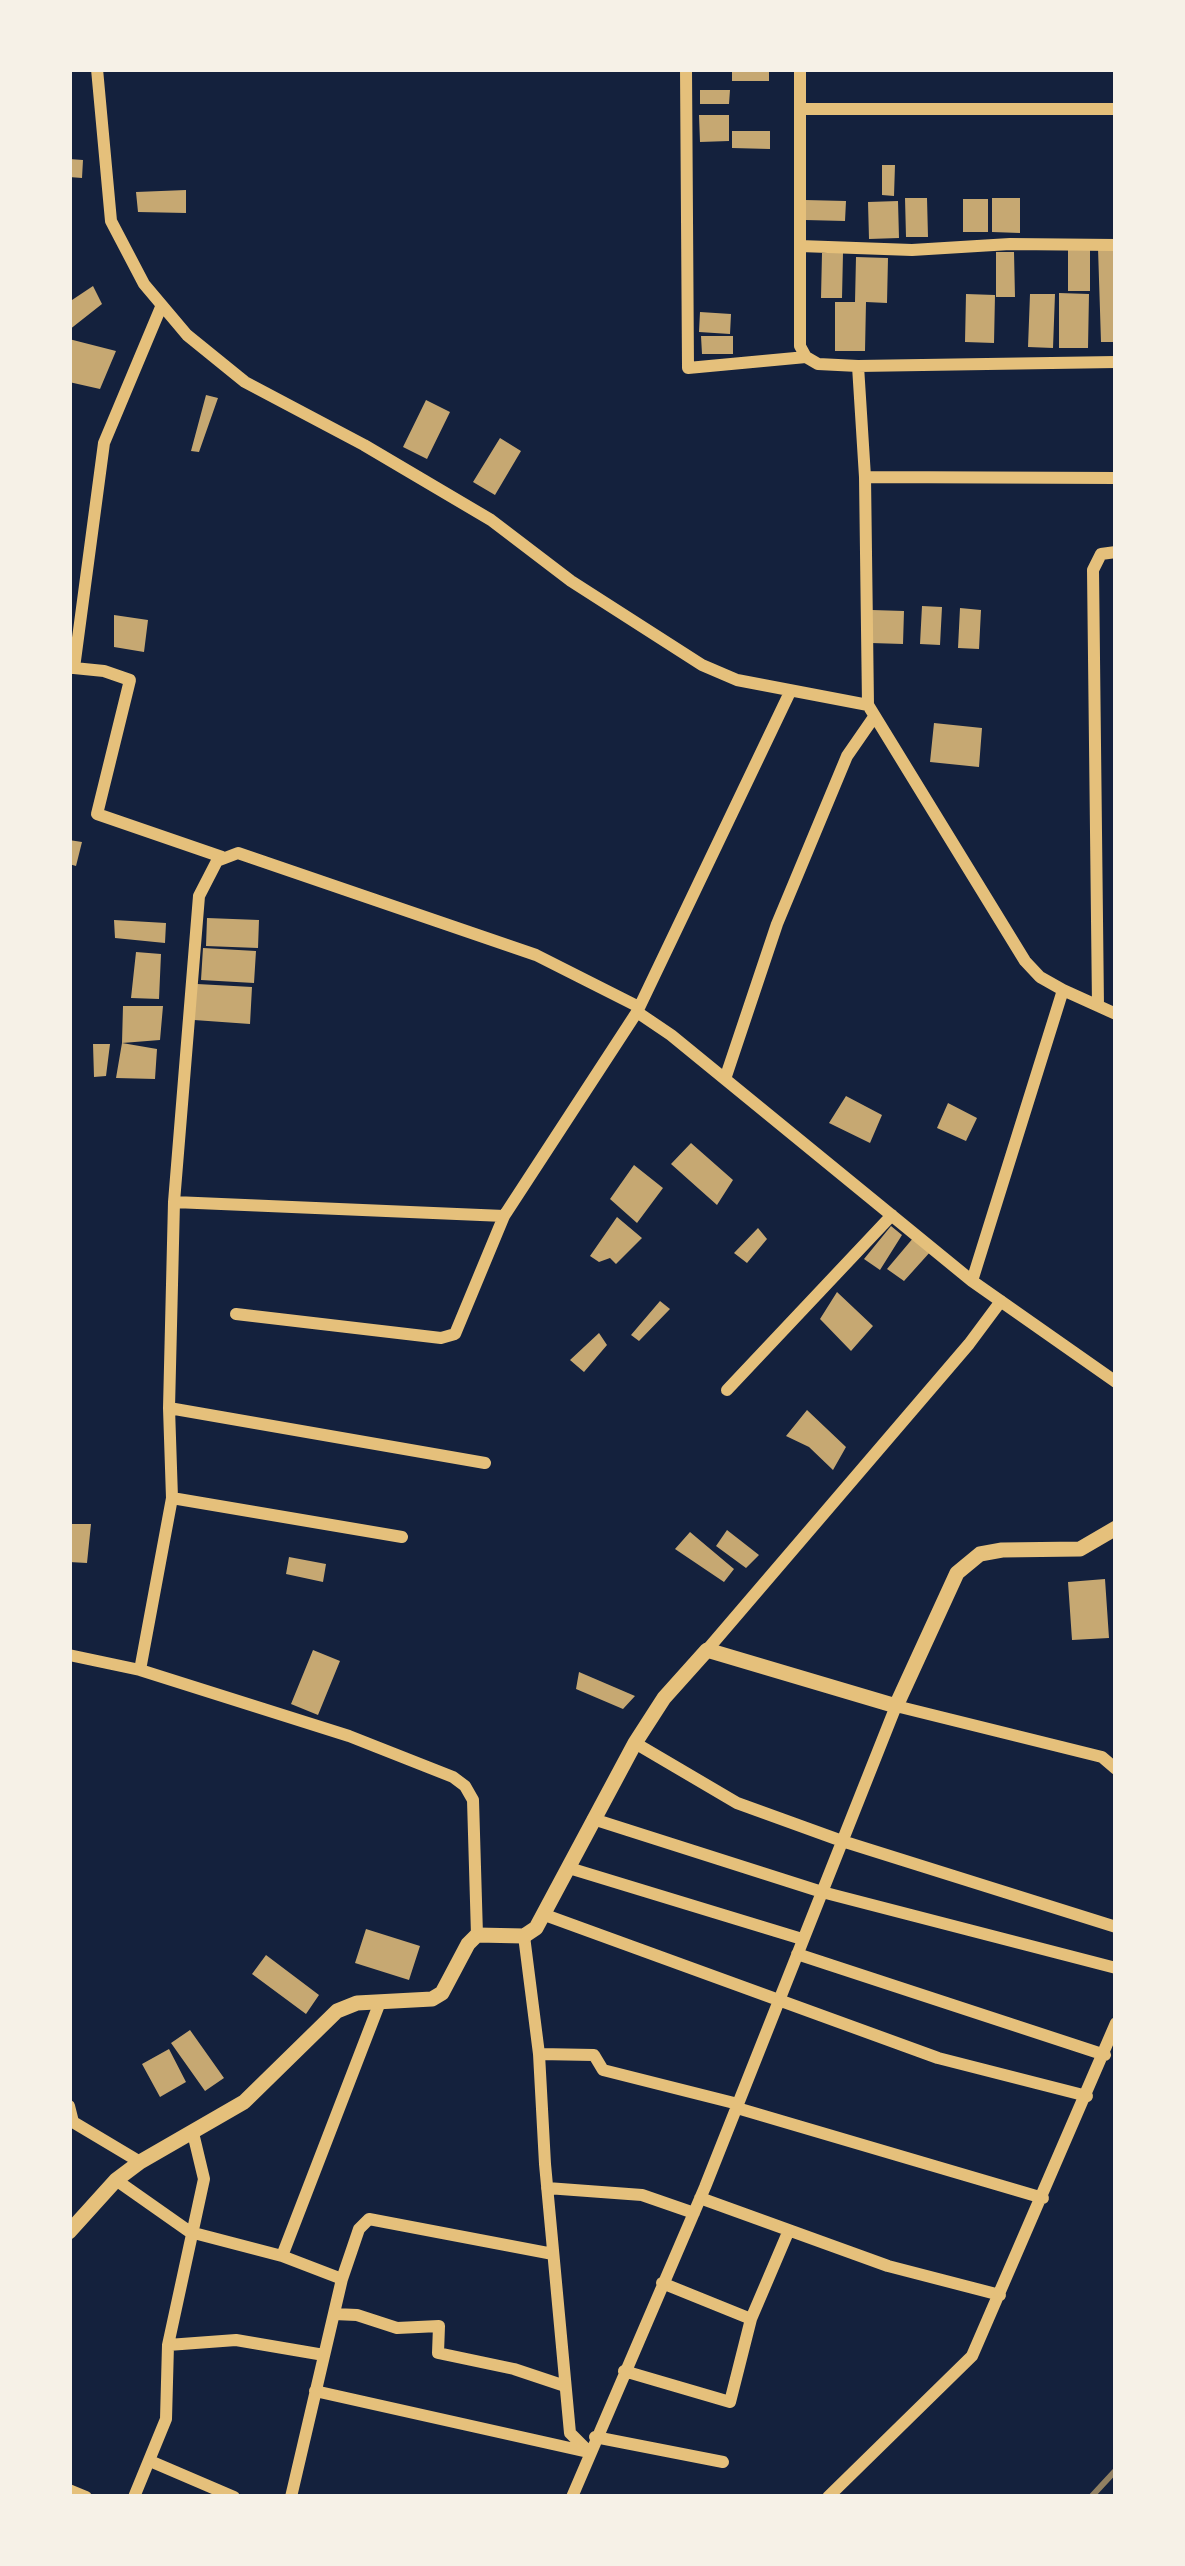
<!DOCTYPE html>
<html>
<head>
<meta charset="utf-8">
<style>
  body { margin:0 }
  #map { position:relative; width:1185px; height:2566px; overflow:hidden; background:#14213d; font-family:Signika,sans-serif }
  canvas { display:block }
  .frame { position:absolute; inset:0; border:72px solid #f6f1e7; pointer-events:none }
</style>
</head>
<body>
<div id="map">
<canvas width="1185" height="2566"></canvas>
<div class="frame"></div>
</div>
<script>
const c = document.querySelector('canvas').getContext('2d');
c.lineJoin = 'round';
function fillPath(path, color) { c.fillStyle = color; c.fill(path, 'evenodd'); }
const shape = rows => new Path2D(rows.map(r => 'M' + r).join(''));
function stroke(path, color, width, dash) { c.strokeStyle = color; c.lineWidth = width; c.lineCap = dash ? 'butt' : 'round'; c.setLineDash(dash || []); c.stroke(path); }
fillPath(shape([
  [732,69,769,69,769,81,732,81],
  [700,90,730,90,729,104,700,104],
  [699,115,729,115,729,141,700,142],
  [732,131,770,131,770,149,732,148],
  [69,159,83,160,82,178,69,177],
  [882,165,895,165,894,196,882,195],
  [186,190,186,213,138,212,136,192],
  [905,198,927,198,928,237,906,237],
  [992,198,1020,198,1020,233,992,232],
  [963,199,988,199,988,232,963,232],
  [805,200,846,201,845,221,805,220],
  [898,201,899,238,869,239,868,202],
  [1115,247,1116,342,1101,342,1098,248],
  [1068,248,1090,248,1090,291,1068,291],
  [996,252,1014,252,1015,297,996,297],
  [822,253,843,253,842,298,821,298],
  [856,257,888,258,887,303,866,302,865,351,835,351,835,302,855,302],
  [93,286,102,304,69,330,69,302],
  [1059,293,1089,294,1088,348,1059,348],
  [966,294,995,295,994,343,965,342],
  [1030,294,1055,294,1053,348,1028,347],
  [700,312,731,314,730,334,699,332],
  [701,336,733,336,733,354,702,354],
  [69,339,116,351,100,389,69,382],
  [206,395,218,398,199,452,191,451],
  [426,400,450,412,427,459,403,447],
  [500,438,521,451,495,495,473,482],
  [922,606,942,607,940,645,920,644],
  [960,608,981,610,979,649,958,648],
  [872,610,904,611,903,644,871,643],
  [114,615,148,620,144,652,114,647],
  [934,723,982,728,979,767,930,762],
  [69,840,82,842,76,866,69,864],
  [207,918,259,920,258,948,206,946],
  [114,920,166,923,165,943,115,938],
  [203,948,256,951,254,983,201,980],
  [136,952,161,954,159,999,131,998],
  [197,984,252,987,250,1024,194,1020],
  [123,1006,163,1006,160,1040,122,1043],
  [122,1043,157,1049,155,1079,116,1078],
  [93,1044,110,1044,106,1076,94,1077],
  [846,1096,882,1115,870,1143,829,1123],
  [948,1103,977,1118,966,1141,937,1128],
  [691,1143,733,1180,717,1205,671,1164],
  [634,1165,663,1188,637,1223,610,1199],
  [617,1217,642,1238,616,1264,610,1258,599,1262,590,1256],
  [891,1226,902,1235,880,1270,864,1259],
  [758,1228,767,1239,747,1263,734,1253],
  [914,1237,931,1251,904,1281,887,1269],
  [837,1292,873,1326,851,1351,820,1319],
  [660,1301,670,1309,639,1341,631,1335],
  [599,1333,607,1345,584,1372,570,1360],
  [807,1410,846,1447,833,1470,809,1447,786,1436],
  [69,1524,91,1524,87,1563,69,1562],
  [727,1530,759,1555,746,1568,716,1546],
  [690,1532,734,1569,724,1582,675,1549],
  [289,1557,326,1564,323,1582,286,1574],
  [1105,1579,1109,1638,1072,1640,1068,1582],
  [313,1650,340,1661,318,1715,291,1704],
  [579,1672,635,1696,623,1709,576,1689],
  [366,1929,420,1946,409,1980,355,1963],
  [266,1955,319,1995,306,2014,252,1974],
  [190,2030,224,2078,205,2091,171,2043],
  [169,2049,186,2082,160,2097,142,2064]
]), '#c6a872');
stroke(shape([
  [97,69,111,221,144,284,187,335,245,382,364,445,491,520,571,581,702,665,737,680,868,705,1025,961,1040,977,1063,990,1116,1014],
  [686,69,688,368,806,357],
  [800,69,800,346,806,357,818,364,858,366,865,477,868,705],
  [800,109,1116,109],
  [800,246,912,250,1010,244,1116,245],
  [858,366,1116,362],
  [865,477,1116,478],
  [69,668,74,668,104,443,161,307],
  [74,668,104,671,130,680,97,814,222,857],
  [1098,1006,1093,570,1101,554,1116,552],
  [637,1012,671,1035,972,1281,1116,1382],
  [725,1079,777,924,847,756,874,717],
  [504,1216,174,1202,199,896,217,861,238,853,536,955,639,1007],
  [972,1281,1063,990],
  [236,1314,441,1338,455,1334,504,1216,637,1012,790,692],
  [727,1390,892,1215],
  [169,1408,485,1463],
  [172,1498,402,1537],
  [707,1650,969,1344,1001,1301],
  [69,1655,140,1670,172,1498,169,1408,174,1202],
  [140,1670,349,1736,453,1777,465,1786,473,1800,477,1935],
  [635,1743,737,1803,842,1841,1116,1927],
  [593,1819,822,1892,1116,1968],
  [569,1868,802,1939],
  [545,1915,938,2058,1087,2096],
  [524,1936,539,2054,545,2164,570,2433,589,2452],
  [797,1954,1105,2055],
  [539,2054,594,2055,603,2070,738,2104],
  [69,2106,73,2122,140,2162],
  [737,2108,1043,2198],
  [116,2180,190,2232,282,2256,380,2002],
  [547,2188,642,2195,694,2213],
  [700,2198,888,2266,1000,2295],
  [282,2256,342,2279,291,2497],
  [342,2279,359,2229,369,2219,553,2254],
  [662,2283,751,2319,789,2230],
  [334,2314,357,2315,397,2328,439,2326,438,2353,514,2369,565,2386],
  [168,2345,236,2340,324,2355],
  [624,2371,730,2402,751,2319],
  [315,2391,588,2452],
  [595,2437,723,2462],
  [150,2461,234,2497],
  [69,2490,86,2497],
  [134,2497,166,2419,168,2345,204,2179,193,2133],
  [572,2497,705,2187,896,1706,1102,1757,1116,1769],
  [828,2497,972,2356,1116,2023]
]), '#e5c07b', 12);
stroke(shape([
  [69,2232,116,2180,140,2162,244,2102,337,2011,357,2003,432,1999,442,1993,468,1944,477,1935,524,1936,536,1928,635,1743,664,1698,707,1650,896,1706,957,1573,980,1554,1002,1550,1080,1549,1116,1528]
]), '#e5c07b', 15);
stroke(shape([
  [1091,2497,1116,2470]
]), '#918062', 6);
</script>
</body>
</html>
